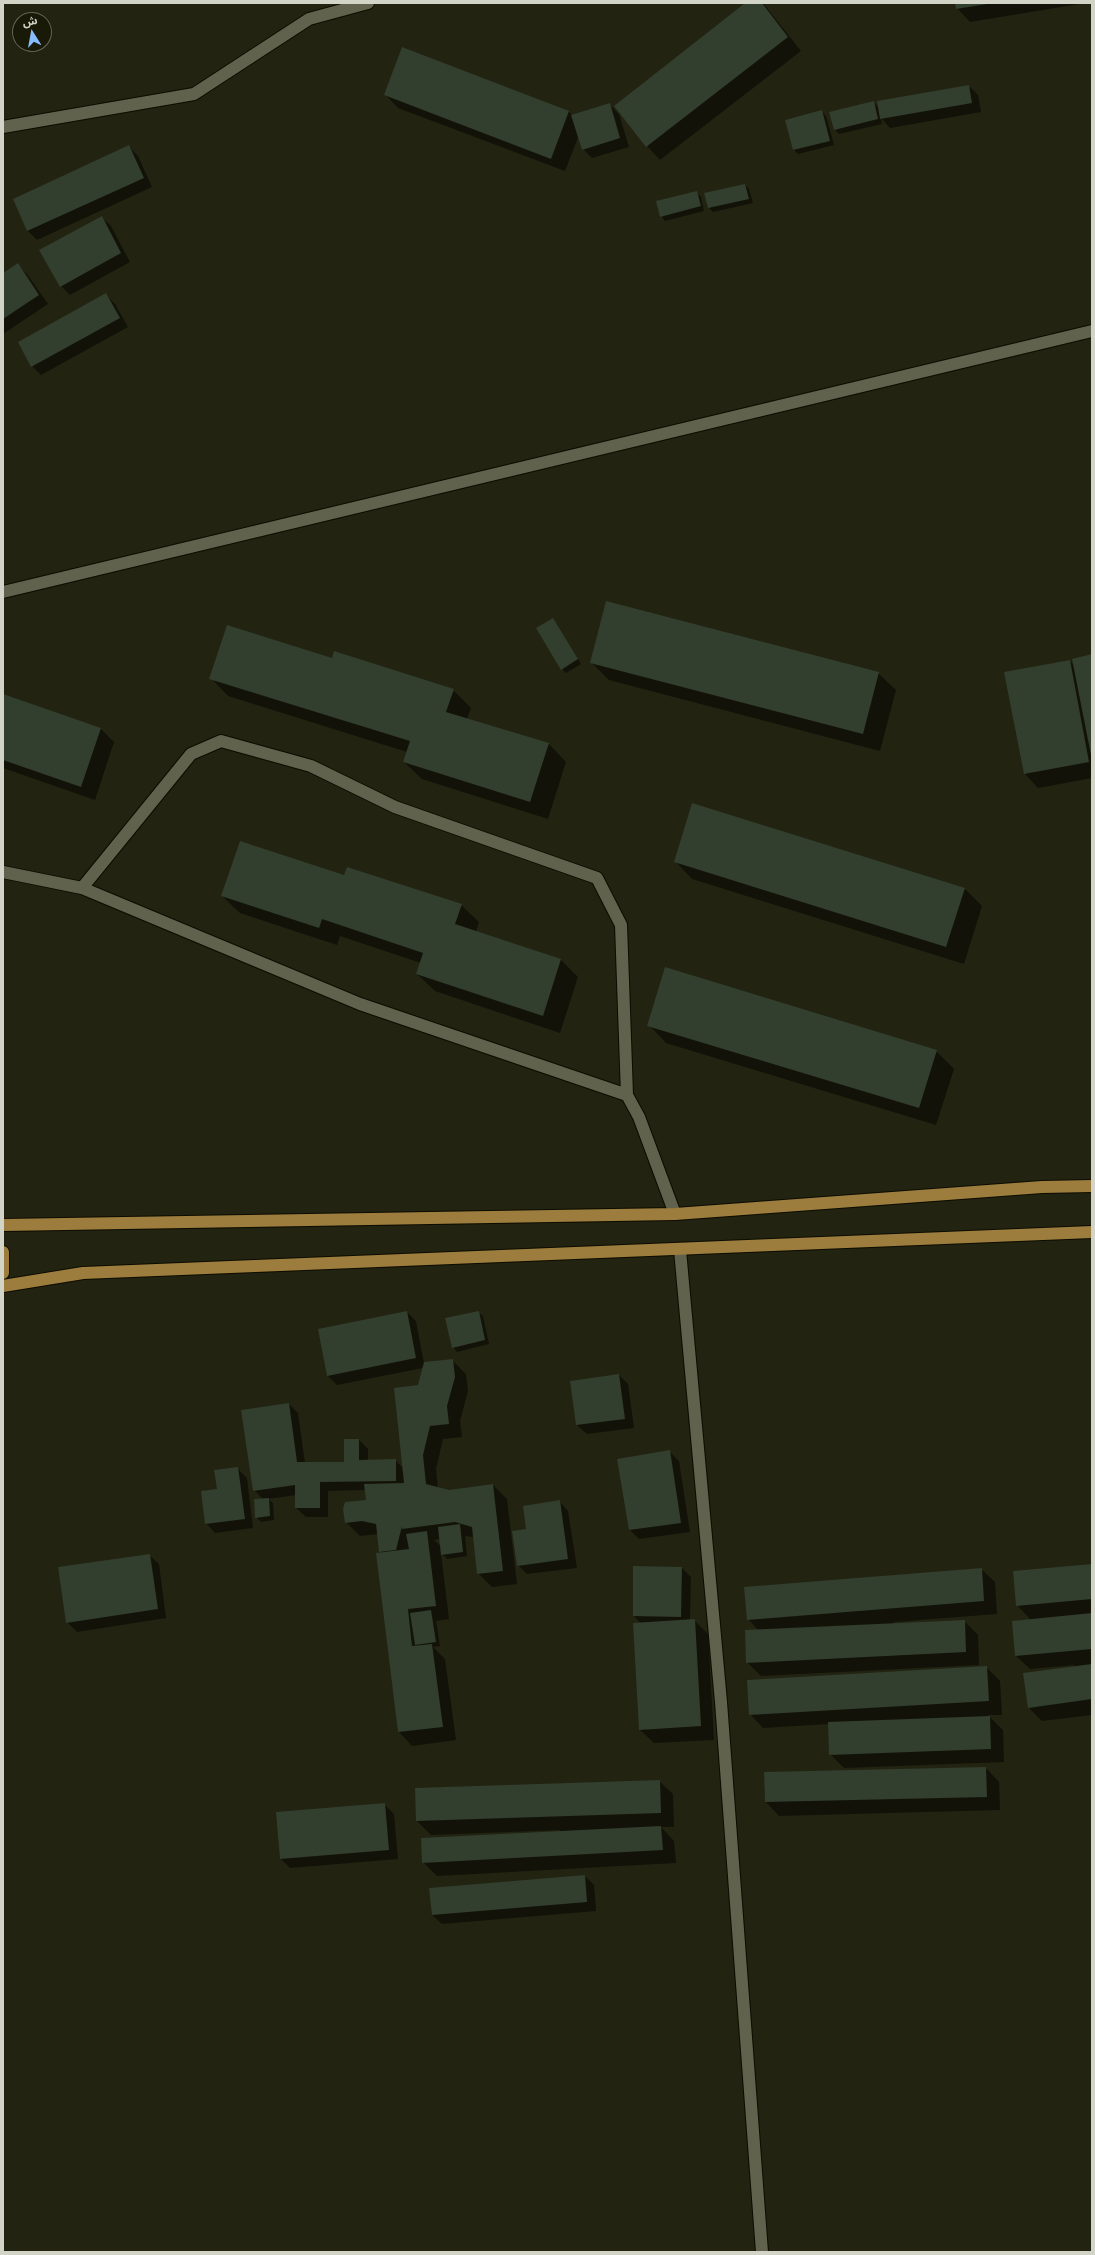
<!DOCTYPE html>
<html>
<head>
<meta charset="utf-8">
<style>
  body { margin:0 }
  #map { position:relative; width:1095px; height:2255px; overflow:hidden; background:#222310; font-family:Jost,"Noto Sans Arabic",sans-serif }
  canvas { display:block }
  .frame { position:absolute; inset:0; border:4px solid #d3d4c8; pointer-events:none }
  .north { position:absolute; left:12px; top:12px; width:40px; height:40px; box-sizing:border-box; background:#191907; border:1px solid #636454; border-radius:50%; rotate:349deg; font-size:11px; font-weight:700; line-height:16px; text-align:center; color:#d3d4c8 }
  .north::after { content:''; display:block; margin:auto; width:14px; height:18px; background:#88bbfc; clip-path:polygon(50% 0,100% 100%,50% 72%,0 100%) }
</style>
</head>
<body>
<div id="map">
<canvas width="1095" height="2255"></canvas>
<div class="frame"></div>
<div class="north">ش</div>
</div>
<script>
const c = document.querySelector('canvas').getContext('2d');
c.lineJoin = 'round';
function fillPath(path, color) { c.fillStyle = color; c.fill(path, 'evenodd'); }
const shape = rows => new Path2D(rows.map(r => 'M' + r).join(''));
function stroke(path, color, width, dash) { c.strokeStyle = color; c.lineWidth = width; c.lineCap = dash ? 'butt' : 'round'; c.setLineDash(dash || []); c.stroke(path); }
fillPath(shape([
  [747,3,763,3,801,51,660,160,647,146],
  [956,3,1086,3,970,22,957,8],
  [969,86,978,95,981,112,890,128,881,118,882,124,839,134,834,129,874,103,879,108],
  [385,94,569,112,573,116,610,105,619,114,629,147,592,158,583,149,579,135,565,171,398,108],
  [822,112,826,116,834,145,798,154,794,150,787,121],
  [128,146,138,156,152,187,37,240,28,231,14,199],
  [745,185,749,189,753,203,713,212,709,208],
  [696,192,701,197,704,211,665,221,661,216],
  [101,217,111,226,130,262,70,295,61,286],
  [18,265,27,274,48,304,3,334,3,275],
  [106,295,115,304,128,327,41,375,32,366],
  [553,619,581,664,566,673,562,669],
  [1092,655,1092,778,1038,788,1025,774,1006,673,1070,661,1074,665],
  [332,659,453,690,471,708,467,719,549,744,566,762,548,819,422,779,404,762,407,752,228,696,211,678],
  [591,662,878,673,896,690,880,751,609,680],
  [3,695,100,728,114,742,95,800,3,768],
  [675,861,964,888,982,906,964,964,692,879],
  [345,876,461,905,479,922,476,932,561,960,578,977,560,1033,435,991,417,974,421,963,340,936,337,945,240,913,222,896],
  [649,1025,936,1051,954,1069,936,1125,666,1043],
  [407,1312,416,1321,424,1363,452,1360,466,1374,468,1391,460,1421,462,1437,443,1439,436,1469,438,1488,449,1491,493,1485,507,1499,517,1584,492,1587,478,1573,474,1537,465,1536,467,1556,447,1559,441,1553,449,1619,436,1621,440,1646,433,1647,445,1659,456,1740,412,1746,399,1732,383,1554,380,1551,378,1534,360,1536,346,1522,367,1501,365,1490,328,1491,328,1517,306,1517,296,1508,296,1495,268,1499,273,1503,274,1520,261,1522,256,1517,263,1499,254,1490,289,1404,298,1413,305,1463,345,1463,359,1440,368,1449,368,1461,395,1460,404,1469,423,1368,337,1385,328,1376],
  [441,1539,442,1547,434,1540],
  [478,1312,483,1316,489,1344,457,1352,453,1347],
  [619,1375,628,1384,634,1428,587,1434,577,1425,572,1382],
  [669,1451,679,1461,690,1532,639,1539,630,1530,619,1460],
  [237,1468,247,1478,253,1528,215,1533,206,1523,218,1490],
  [559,1501,568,1511,577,1568,527,1574,518,1565,527,1530],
  [149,1555,159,1564,166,1618,77,1632,67,1622],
  [1092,1565,1092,1715,1042,1721,1029,1708,1075,1665,1030,1669,1016,1656,1031,1620,1017,1605],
  [682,1568,691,1577,690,1621,694,1620,708,1634,714,1740,654,1743,640,1730,641,1624,634,1616],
  [981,1569,995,1582,997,1614,894,1622,894,1624,964,1621,978,1635,979,1665,761,1676,747,1662,759,1631,748,1619],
  [986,1667,1000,1681,1002,1715,988,1715,1003,1730,1004,1762,844,1768,830,1754,829,1724,763,1728,750,1714],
  [986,1768,999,1782,1000,1810,779,1816,766,1802],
  [659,1781,673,1794,674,1827,661,1827,674,1841,676,1863,437,1876,423,1862,560,1832,560,1830,431,1835,417,1821],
  [385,1805,394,1814,398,1859,290,1868,281,1859],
  [585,1876,594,1885,596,1911,442,1924,432,1915]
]), '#0007');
fillPath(shape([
  [745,3,762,3,788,37,646,147,614,106],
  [955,3,987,3,987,4,956,9],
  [402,47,569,111,551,159,384,95],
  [969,85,972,103,880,119,877,101],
  [874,101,878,119,834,130,829,112],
  [610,103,620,138,582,150,571,115],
  [822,110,830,141,793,150,785,120],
  [129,145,144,178,27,231,13,199],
  [745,184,749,199,708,208,704,193],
  [697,191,701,206,660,217,656,201],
  [102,216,121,253,60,287,39,250],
  [18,263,39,295,3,319,3,273],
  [106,293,120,318,31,367,18,342],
  [606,601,879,672,863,734,590,663],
  [553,618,578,659,561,670,536,628],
  [227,625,332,658,334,651,454,689,446,712,549,743,530,802,403,762,410,741,209,679],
  [1092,654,1092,755,1091,755,1072,659],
  [1070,660,1089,762,1024,774,1004,672],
  [3,694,101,728,81,787,3,760],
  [692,803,965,888,946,947,674,862],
  [240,841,344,875,347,867,462,904,455,924,561,959,543,1016,416,974,423,953,322,919,319,928,221,896],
  [665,967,937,1050,919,1108,647,1026],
  [407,1311,416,1358,327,1376,318,1329],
  [479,1311,485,1340,452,1348,445,1318],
  [453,1359,455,1377,447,1406,449,1424,430,1426,423,1455,426,1484,449,1490,493,1484,503,1571,477,1574,472,1527,455,1522,402,1529,402,1526,396,1550,379,1552,376,1524,362,1521,345,1523,343,1509,345,1502,366,1500,364,1484,404,1483,394,1388,418,1385,424,1362],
  [619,1374,625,1419,576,1425,570,1381],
  [289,1403,297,1462,344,1462,344,1439,359,1439,359,1460,396,1459,396,1481,320,1482,320,1508,295,1508,295,1485,253,1491,241,1410],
  [670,1450,681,1523,629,1530,617,1459],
  [238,1467,245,1519,205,1524,201,1491,217,1489,214,1470],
  [269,1498,270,1516,255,1518,254,1499],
  [560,1500,568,1559,517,1566,512,1531,526,1529,523,1506],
  [460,1524,463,1552,441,1555,438,1527],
  [427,1531,436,1606,408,1609,412,1646,432,1644,443,1727,398,1732,376,1553,409,1549,406,1534],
  [150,1554,158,1609,66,1623,58,1567],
  [1092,1564,1092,1599,1016,1606,1013,1571],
  [633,1566,682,1567,681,1617,633,1616],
  [982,1568,984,1601,747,1620,744,1587],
  [431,1610,436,1642,415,1645,410,1613],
  [1092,1613,1092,1649,1015,1656,1012,1621],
  [695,1619,701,1726,639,1730,633,1623],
  [965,1620,966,1652,746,1663,745,1630],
  [1092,1664,1092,1699,1028,1708,1023,1673],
  [987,1666,989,1701,749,1715,747,1680],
  [990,1716,991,1749,829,1755,828,1722],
  [986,1767,987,1797,765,1802,764,1772],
  [660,1780,661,1813,416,1821,415,1788],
  [385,1803,389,1850,280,1859,276,1812],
  [661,1826,663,1850,422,1863,421,1838],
  [585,1875,587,1902,432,1915,429,1888]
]), '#323e2e');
const service = shape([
  [3,127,194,94,309,19,368,3],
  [3,592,1092,331],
  [3,872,82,888,360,1004,627,1095],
  [82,888,191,754,221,741,311,766,395,807,597,878,621,925,627,1095,639,1117,675,1214]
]);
const minor = shape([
  [680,1250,721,1702,762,2252]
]);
const trunk = shape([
  [3,1225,675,1214,1042,1187,1092,1186],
  [3,1252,3,1273],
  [3,1286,83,1273,1092,1232]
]);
stroke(service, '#0c0c00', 14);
stroke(minor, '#0c0c00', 14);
stroke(trunk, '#0c0c00', 14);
stroke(service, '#61624d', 12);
stroke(minor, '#61624d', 12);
stroke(trunk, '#9d7d3d', 12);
</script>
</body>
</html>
